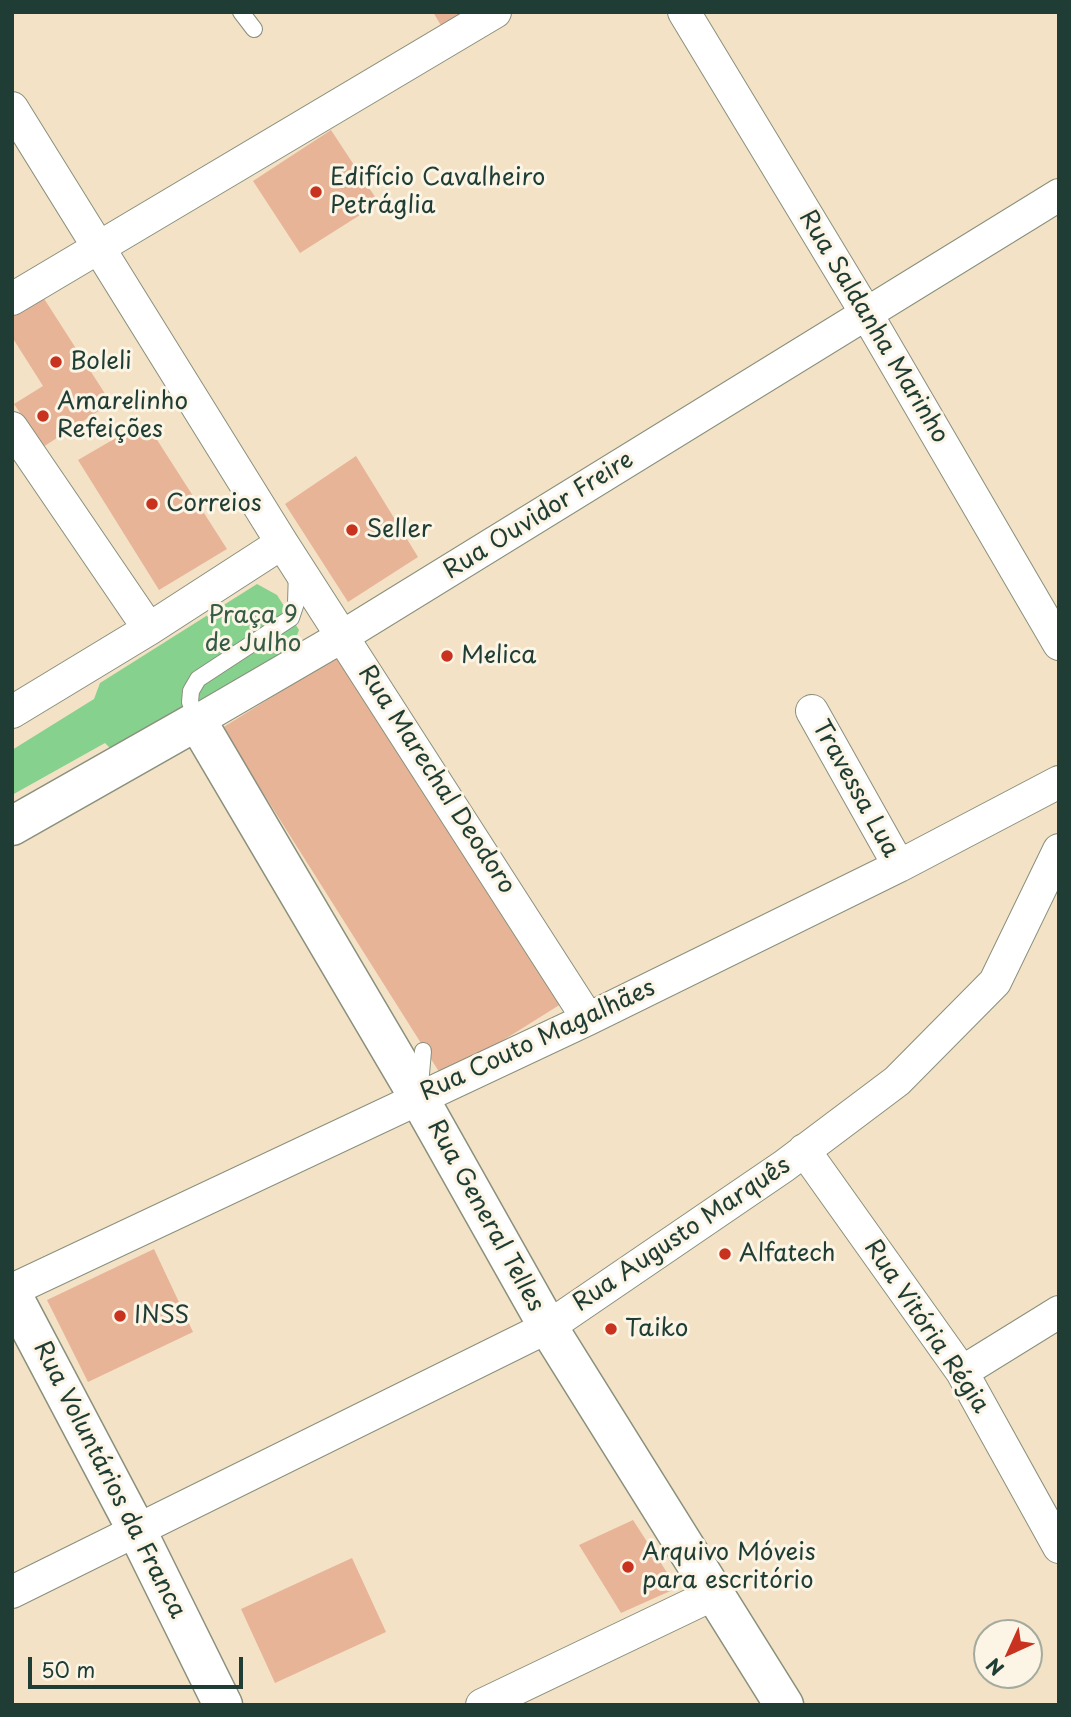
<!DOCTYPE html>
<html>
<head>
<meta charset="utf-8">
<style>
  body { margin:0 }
  #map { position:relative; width:1071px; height:1717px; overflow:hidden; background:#f3e2c5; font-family:"Playpen Sans",sans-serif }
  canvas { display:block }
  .frame { position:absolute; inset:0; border:14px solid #1f3d34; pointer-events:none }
  .north { position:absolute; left:973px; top:1619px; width:70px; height:70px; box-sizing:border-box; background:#fcf5e5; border:2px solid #a4ab9e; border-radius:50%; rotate:225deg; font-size:19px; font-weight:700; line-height:28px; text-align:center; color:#1f3d34 }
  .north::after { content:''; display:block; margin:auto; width:24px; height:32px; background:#c8321e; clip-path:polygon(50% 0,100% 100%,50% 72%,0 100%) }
  .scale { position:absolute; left:28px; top:1657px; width:215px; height:32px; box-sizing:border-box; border:4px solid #1f3d34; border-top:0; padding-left:9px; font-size:21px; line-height:24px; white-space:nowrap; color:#1f3d34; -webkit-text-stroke:5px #fcf5e5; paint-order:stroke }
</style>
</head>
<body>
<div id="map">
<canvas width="1071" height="1717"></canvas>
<div class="frame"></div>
<div class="north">N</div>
<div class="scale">50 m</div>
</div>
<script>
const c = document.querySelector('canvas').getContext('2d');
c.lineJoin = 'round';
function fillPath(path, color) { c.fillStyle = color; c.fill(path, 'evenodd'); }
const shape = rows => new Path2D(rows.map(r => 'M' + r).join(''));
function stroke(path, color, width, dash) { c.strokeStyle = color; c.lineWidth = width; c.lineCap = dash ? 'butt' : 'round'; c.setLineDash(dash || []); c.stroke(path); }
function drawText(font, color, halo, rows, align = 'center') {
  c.font = font + ' "Playpen Sans",sans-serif'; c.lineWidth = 6; c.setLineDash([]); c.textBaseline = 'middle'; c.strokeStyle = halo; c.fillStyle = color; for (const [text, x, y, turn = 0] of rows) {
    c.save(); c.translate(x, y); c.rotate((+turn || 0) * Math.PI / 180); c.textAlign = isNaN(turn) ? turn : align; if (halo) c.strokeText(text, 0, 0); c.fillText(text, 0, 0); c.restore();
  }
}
fillPath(shape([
  [257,584,277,595,299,630,291,651,115,753,105,743,12,795,12,750,94,699,100,683]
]), '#86d18e');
fillPath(shape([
  [433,12,470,12,443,29],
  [331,130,379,203,300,253,253,181],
  [43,297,111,403,43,447,14,404,43,386,12,337,12,317],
  [145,421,227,549,159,590,78,460],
  [356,456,418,557,348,602,285,504],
  [341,654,561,1004,443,1078,222,728],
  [154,1249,193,1332,88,1382,47,1300],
  [633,1520,677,1588,621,1613,579,1545],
  [352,1558,386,1632,275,1683,241,1609]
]), '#e8b498');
const lane = shape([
  [241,12,254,29],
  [197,721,190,702,191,691,198,679,291,618,296,603,297,571],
  [420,1085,423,1051]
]);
const street = shape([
  [684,12,866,313,1059,644],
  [12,108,282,543,588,1019],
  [12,299,495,12],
  [12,428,149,629],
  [812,711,899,866],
  [12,712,149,629,282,543],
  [197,721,343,636,1059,195],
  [804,1150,962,1372,1059,1547],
  [12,1290,588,1019,899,866,1059,782],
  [962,1372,1059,1312],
  [12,1592,548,1327,784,1166,897,1081,995,982,1059,850],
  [482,1705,714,1594]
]);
const secondary = shape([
  [12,826,197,721,419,1098,548,1327,784,1705],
  [12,1294,136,1529,223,1705]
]);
stroke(lane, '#89907c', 18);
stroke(street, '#89907c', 34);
stroke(secondary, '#89907c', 41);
stroke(lane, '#fff', 16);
stroke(street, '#fff', 32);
stroke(secondary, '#fff', 38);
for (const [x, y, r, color] of [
  [316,192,7,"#c8321e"],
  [56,362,7,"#c8321e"],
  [43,416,7,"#c8321e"],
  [152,504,7,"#c8321e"],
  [352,530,7,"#c8321e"],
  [447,656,7,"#c8321e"],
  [725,1254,7,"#c8321e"],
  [120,1316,7,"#c8321e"],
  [611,1329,7,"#c8321e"],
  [628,1567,7,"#c8321e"]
]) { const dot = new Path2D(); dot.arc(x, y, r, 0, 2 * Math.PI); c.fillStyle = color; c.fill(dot); stroke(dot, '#fcf5e5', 2.5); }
drawText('24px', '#1f3d34', '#fcf5e5', [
  ["Edifício Cavalheiro",330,178],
  ["Petráglia",330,206],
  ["Boleli",70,362],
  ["Amarelinho",57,402],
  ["Refeições",57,430],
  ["Correios",166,504],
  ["Seller",366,530],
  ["Melica",461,656],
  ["Alfatech",739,1254],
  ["INSS",134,1316],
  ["Taiko",625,1329],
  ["Arquivo Móveis",642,1553],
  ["para escritório",642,1581]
], 'left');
drawText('24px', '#1f3d34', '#fcf5e5', [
  ["Rua Saldanha Marinho",873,327,59],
  ["Rua Ouvidor Freire",539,516,-32],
  ["Rua Marechal Deodoro",436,780,57],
  ["Travessa Lua",855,789,61],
  ["Rua Couto Magalhães",538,1041,-25],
  ["Rua General Telles",485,1216,61],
  ["Rua Augusto Marquês",682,1235,-34],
  ["Rua Vitória Régia",926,1327,56],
  ["Rua Voluntários da Franca",109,1480,63]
]);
drawText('24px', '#345b46', '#fcf5e5', [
  ["Praça 9",253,616],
  ["de Julho",253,644]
]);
</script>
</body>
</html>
